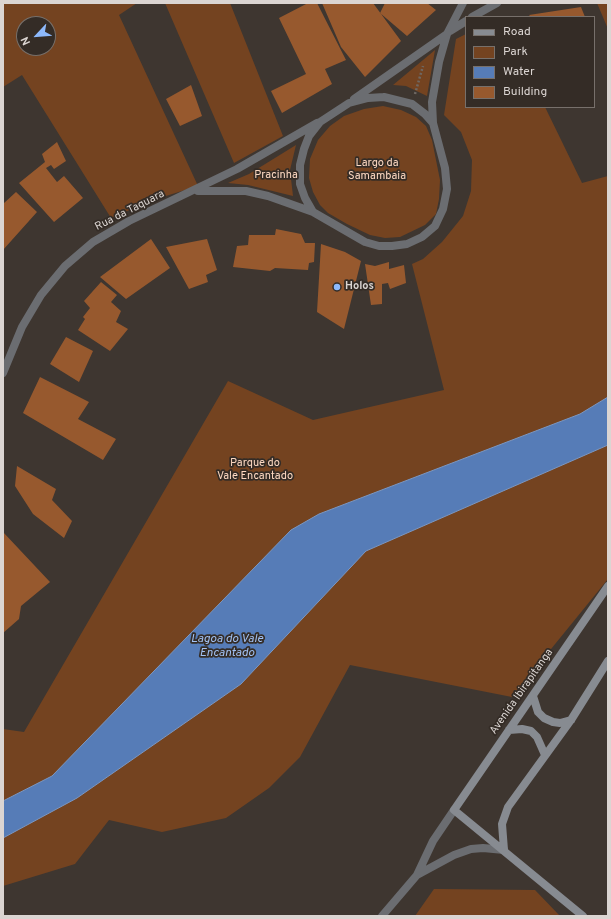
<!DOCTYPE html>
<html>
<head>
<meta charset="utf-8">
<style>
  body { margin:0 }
  #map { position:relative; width:611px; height:919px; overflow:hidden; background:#3e3630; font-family:Overpass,sans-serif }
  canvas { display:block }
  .frame { position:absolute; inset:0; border:4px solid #dbd5d2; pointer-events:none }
  .legend { position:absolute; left:465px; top:16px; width:130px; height:92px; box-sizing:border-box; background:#342c26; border:1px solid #77706b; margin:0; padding:5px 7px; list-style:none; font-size:12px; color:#dbd5d2 }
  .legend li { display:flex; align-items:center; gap:8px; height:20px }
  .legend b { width:20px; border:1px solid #77706b }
  .north { position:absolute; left:16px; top:16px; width:40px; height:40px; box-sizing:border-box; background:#342c26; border:1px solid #77706b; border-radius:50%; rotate:244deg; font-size:11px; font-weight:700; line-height:16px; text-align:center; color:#dbd5d2 }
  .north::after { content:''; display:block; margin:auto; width:14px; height:18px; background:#8db9fc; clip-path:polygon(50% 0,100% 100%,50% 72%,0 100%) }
</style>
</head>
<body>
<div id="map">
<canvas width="611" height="919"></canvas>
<div class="frame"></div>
<ul class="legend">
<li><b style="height:5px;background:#878b91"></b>Road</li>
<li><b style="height:11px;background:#744320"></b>Park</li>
<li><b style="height:11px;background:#567cb7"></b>Water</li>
<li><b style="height:11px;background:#97592e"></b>Building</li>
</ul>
<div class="north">N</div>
</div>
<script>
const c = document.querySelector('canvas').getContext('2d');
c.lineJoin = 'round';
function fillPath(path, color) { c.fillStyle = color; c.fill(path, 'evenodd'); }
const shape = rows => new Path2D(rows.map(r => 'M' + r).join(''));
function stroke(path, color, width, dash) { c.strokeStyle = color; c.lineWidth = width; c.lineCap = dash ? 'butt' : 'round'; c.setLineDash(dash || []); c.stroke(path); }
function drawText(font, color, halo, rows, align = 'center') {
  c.font = font + ' Overpass,sans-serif'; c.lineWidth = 3.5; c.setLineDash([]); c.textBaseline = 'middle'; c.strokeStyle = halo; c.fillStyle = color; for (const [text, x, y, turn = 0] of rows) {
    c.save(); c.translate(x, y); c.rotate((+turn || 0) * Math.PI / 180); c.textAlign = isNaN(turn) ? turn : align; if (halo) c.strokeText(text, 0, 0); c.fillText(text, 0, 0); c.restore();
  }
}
fillPath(shape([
  [3,3,137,3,119,15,198,186,153,200,111,218,22,75,3,87],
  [24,24,48,24,48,48,24,48],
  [165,3,230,3,283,136,234,163],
  [597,3,608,3,608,29],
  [466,34,466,107,545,107,582,183,608,176,608,397,580,414,319,514,291,530,52,776,3,801,3,729,24,732,228,381,313,420,444,390,412,264,423,259,442,242,463,216,471,191,472,160,461,132,444,115,456,39],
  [435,50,427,96,406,86,393,85],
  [383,106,401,110,416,117,426,126,432,140,440,180,439,199,436,214,425,225,400,237,385,238,370,235,347,224,328,213,320,205,313,192,309,178,310,159,318,140,330,126,344,116,364,109],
  [296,145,290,170,293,196,248,185,228,183,249,174],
  [608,445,608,579,512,697,350,665,300,757,269,788,226,818,162,832,109,820,75,864,3,886,3,838,77,798,241,684,366,551],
  [434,889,535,890,560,916,415,916]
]), '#744320');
const water = shape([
  [608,397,608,445,366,551,241,684,77,798,3,838,3,801,52,776,291,530,319,514,580,414,608,397]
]);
fillPath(water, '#567cb7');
stroke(water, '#7e97bf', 1);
fillPath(shape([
  [308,3,317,3,346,60,325,69,332,84,282,113,271,91,306,74,279,18],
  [322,3,373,3,401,41,365,77,341,47],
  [385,3,427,3,436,10,407,36,380,13],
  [581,7,585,17,531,17,529,15],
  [191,85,202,116,180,126,166,99],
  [57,142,66,161,54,169,51,165,46,168,57,182,64,176,83,198,54,222,19,183,45,162,42,154],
  [16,192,37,212,3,250,3,204],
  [276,229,301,234,305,243,315,243,314,262,309,263,308,270,275,268,270,271,233,267,237,246,248,245,249,235,275,235],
  [151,239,170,268,126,299,100,277],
  [207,239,217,270,206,275,208,282,189,289,166,247],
  [321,244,345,252,361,261,344,329,317,312],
  [389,262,389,269,404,265,406,283,390,289,388,283,382,284,382,304,371,305,365,264,375,266],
  [101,282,117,295,111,302,121,311,116,322,128,329,110,351,78,330,85,319,83,317,90,308,84,301],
  [66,337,93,351,79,382,50,364],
  [40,377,89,402,78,419,116,439,103,460,23,413],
  [17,466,56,489,52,500,72,521,64,538,33,514,15,486],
  [3,532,50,582,21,606,19,619,3,633]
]), '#97592e');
stroke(shape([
  [415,94,423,66]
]), '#6f6863', 2.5, [2, 2]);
stroke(shape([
  [472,17,497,3],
  [450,31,466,21],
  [384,97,412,104,425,114,433,123,445,168,447,189,443,209,435,226,422,237,407,244,392,246,379,246,365,242,313,212,305,198,300,184,300,165,304,149,309,136,320,122,349,103,368,98,384,97],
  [354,99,447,34],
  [433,123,432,102,439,62,447,34,463,3],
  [198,191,246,191,268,196,313,212],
  [3,373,22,327,41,295,65,266,93,242,129,221,237,169,317,123],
  [417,875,454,855,471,849,483,848,504,850],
  [382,916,417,875,433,841,454,810]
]), '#6b6d71', 8);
stroke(shape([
  [533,696,538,712,544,718,553,722,560,723,571,720],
  [509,730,522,729,531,731,537,737,545,755],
  [504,850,502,824,508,807,571,720,608,661],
  [583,916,454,810,608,586]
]), '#878b91', 8);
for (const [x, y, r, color] of [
  [337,287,4,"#8db9fc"]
]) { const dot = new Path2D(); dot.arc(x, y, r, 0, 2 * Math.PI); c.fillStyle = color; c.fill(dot); stroke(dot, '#342c26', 1.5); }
drawText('11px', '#fdd8c1', '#342c26', [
  ["Largo da",377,164],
  ["Samambaia",377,177],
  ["Pracinha",276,176],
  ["Parque do",255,464],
  ["Vale Encantado",255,477]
]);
drawText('11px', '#dbd5d2', '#342c26', [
  ["Rua da Taquara",130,211,-27],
  ["Avenida Ibirapitanga",522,692,-55]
]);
drawText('bold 11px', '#dbd5d2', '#342c26', [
  ["Holos",345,287]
], 'left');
drawText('italic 12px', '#a2c2f4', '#342c26', [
  ["Lagoa do Vale",227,640],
  ["Encantado",227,654]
]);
</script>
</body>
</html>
